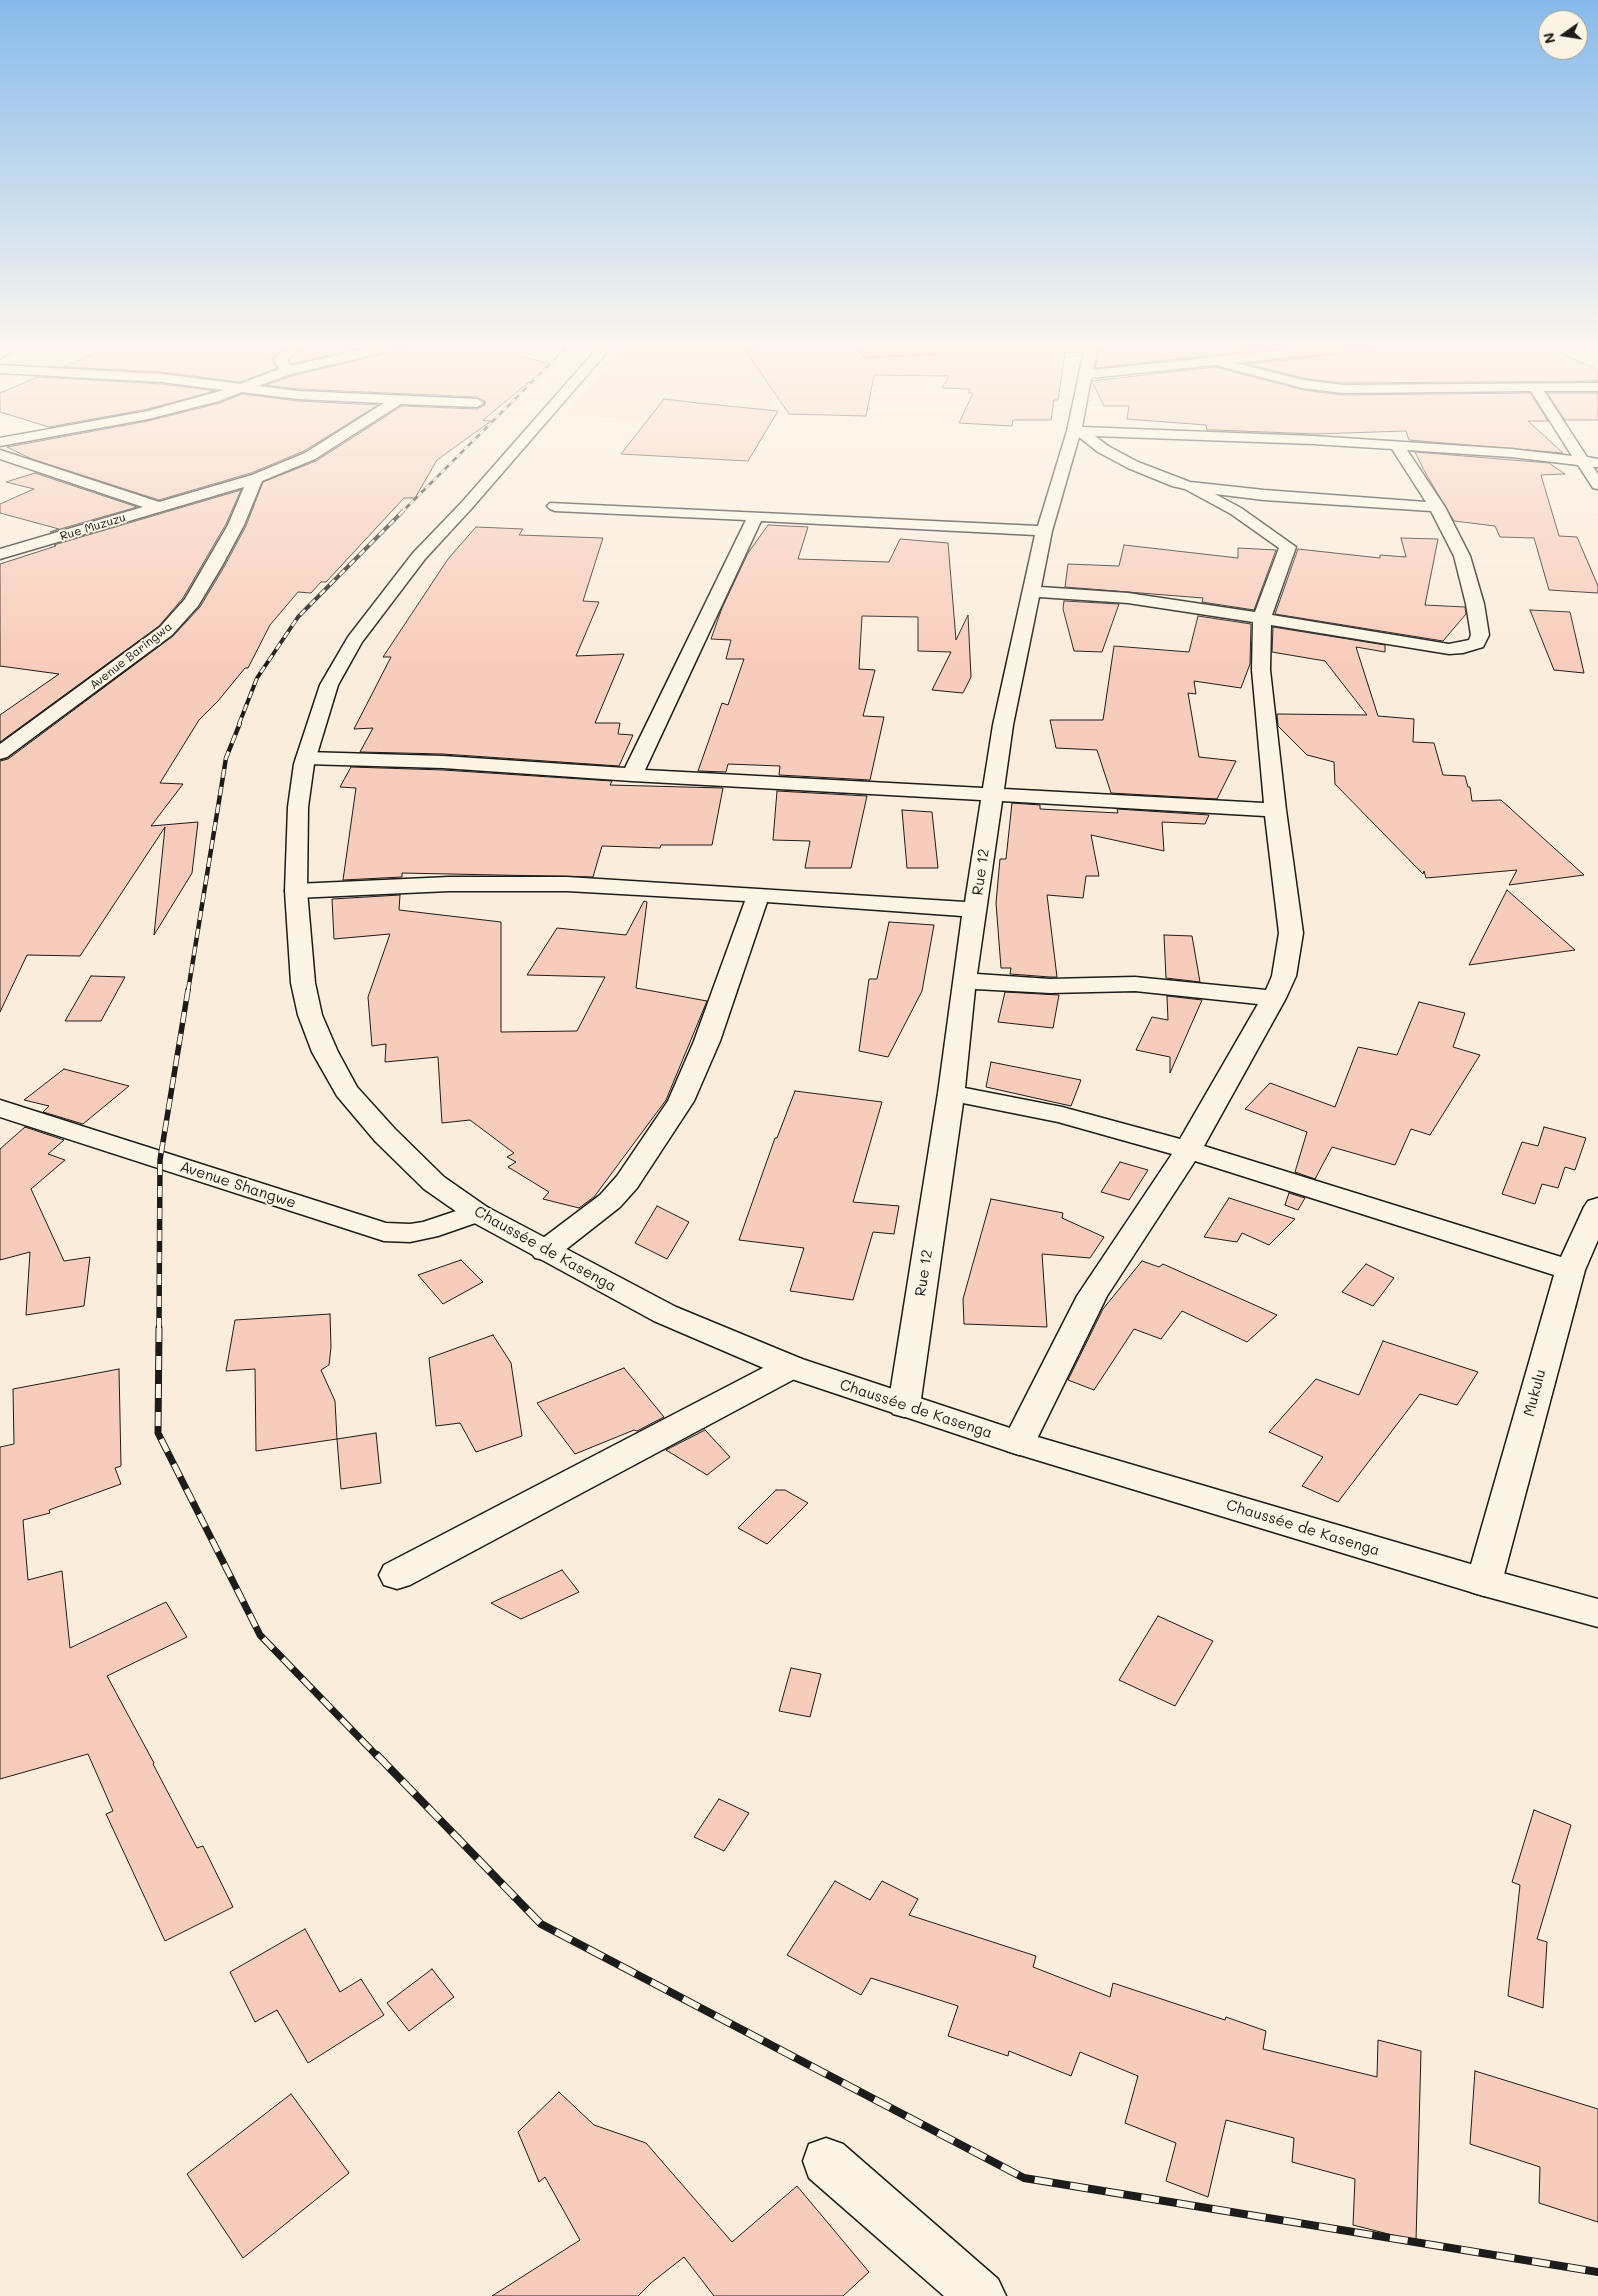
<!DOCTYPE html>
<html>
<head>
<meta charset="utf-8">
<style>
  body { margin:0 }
  #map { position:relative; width:1598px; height:2296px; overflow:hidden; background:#fbeddc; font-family:Mali,sans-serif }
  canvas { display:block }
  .north { position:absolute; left:1538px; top:10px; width:50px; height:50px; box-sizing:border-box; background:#fcf5e5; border:1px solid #a29e95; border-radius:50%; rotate:257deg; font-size:14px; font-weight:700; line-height:20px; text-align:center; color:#1c1c1c }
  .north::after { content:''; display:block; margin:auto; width:18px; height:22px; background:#1c1c1c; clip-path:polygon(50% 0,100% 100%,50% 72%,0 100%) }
</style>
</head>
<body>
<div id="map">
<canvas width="1598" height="2296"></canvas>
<div class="north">N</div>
</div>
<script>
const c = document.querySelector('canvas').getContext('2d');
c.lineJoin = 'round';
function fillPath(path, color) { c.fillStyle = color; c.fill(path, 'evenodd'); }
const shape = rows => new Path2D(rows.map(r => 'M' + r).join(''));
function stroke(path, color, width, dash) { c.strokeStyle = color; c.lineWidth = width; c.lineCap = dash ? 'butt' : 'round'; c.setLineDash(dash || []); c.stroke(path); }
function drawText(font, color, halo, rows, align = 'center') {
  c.font = font + ' Mali,sans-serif'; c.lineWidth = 4; c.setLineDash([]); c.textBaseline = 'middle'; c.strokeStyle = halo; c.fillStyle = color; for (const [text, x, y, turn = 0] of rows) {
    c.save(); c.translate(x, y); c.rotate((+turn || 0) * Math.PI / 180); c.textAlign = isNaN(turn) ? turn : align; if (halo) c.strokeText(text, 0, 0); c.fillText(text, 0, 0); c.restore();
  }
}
fillPath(shape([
  [623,344,803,344,810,356,849,399,776,400,769,426,566,415]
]), '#f6dfce');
const building = shape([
  [117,344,289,344,272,359,277,368,240,382,162,372,63,367,117,344],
  [308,344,356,344,366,347,292,364,289,360,308,344],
  [424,344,445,344,457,347,465,344,510,344,509,353,551,364,483,420,491,421,437,460,415,498,404,498,326,582,321,582,311,593,298,592,270,625,248,668,245,668,218,701,199,720,160,783,183,784,151,826,198,822,192,873,154,935,165,827,80,956,27,955,0,1012,0,761,8,759,173,636,200,607,224,567,246,526,263,482,316,461,402,406,477,409,485,405,485,401,477,397,298,389,266,385,292,376,424,344],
  [830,344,900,344,866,346,859,353,867,358,944,354,1065,353,1058,400,1054,400,1051,420,1013,420,1012,426,959,423,973,393,968,393,970,389,942,388,949,376,874,375,866,416,789,414,745,350,830,344],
  [1100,344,1316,344,1095,368,1100,344],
  [1384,344,1540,344,1598,370,1598,381,1343,383,1303,378,1247,364,1376,350,1384,344],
  [1215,367,1303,390,1343,395,1530,393,1548,421,1528,421,1563,453,1409,440,1406,431,1315,434,1216,430,1207,430,1206,425,1127,419,1129,406,1104,406,1092,381,1215,367],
  [38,377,162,384,215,391,148,409,49,427,0,412,0,393,38,377],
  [1547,393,1598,393,1598,420,1565,420,1547,393],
  [242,394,298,401,378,405,304,451,251,473,159,500,32,459,7,447,148,421,220,403,242,394],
  [664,399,698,403,778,411,748,461,621,454,664,399],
  [1415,452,1549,463,1565,474,1541,475,1559,536,1577,537,1598,586,1598,593,1549,590,1534,538,1500,537,1495,526,1454,521,1426,474,1415,452],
  [35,473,137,507,50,532,59,529,0,513,0,504,34,489,6,482,35,473],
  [241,490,226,524,183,598,159,626,0,742,0,715,59,674,0,666,0,564,56,546,54,545,241,490],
  [768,525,808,527,798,559,889,562,900,539,948,543,956,640,968,615,971,677,963,693,932,690,951,652,918,651,918,617,862,616,859,669,875,670,863,716,884,717,870,780,779,775,780,766,728,764,726,772,698,771,722,703,728,705,744,659,726,659,731,640,711,639,722,608,748,553,768,525],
  [476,527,523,529,519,535,603,538,583,601,599,602,576,656,624,654,595,723,620,723,618,734,633,735,619,766,443,754,360,752,373,728,354,729,391,657,383,657,448,559,476,527],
  [1401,538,1438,539,1425,605,1465,607,1466,614,1443,641,1275,614,1298,549,1380,558,1380,555,1406,557,1401,538],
  [1124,545,1238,558,1238,548,1276,550,1254,610,1202,602,1203,598,1065,587,1068,564,1119,566,1124,545],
  [1064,601,1119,604,1102,652,1074,651,1063,609,1064,601],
  [1530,610,1570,612,1584,673,1554,670,1530,610],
  [1198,616,1251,624,1250,664,1241,688,1194,681,1196,694,1188,693,1199,757,1236,761,1217,799,1111,793,1097,750,1056,748,1050,720,1103,720,1114,646,1189,652,1198,616],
  [1273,627,1385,645,1385,652,1356,647,1378,716,1414,719,1413,742,1434,743,1443,775,1465,776,1468,787,1470,787,1472,801,1501,800,1584,875,1509,885,1517,870,1426,878,1424,871,1423,874,1335,784,1334,762,1307,755,1278,726,1277,714,1367,715,1325,661,1272,652,1273,627],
  [351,767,443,770,612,781,610,785,723,788,712,845,661,845,660,848,602,846,593,877,402,873,402,877,343,880,356,788,340,787,351,767],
  [777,791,867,796,851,868,805,868,810,841,773,840,777,791],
  [1012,803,1040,805,1040,809,1118,813,1117,809,1209,815,1205,824,1162,822,1164,851,1091,835,1099,876,1086,876,1083,898,1047,895,1057,977,1050,977,1010,974,1011,968,1001,968,996,903,1000,859,1006,859,1012,803],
  [902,810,932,812,938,868,907,868,902,810],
  [1507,890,1575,950,1469,965,1507,890],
  [400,895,399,910,501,922,501,1032,577,1031,605,977,527,975,557,928,626,935,644,901,647,902,636,988,707,1001,666,1100,594,1197,579,1208,543,1199,549,1192,508,1167,516,1162,507,1157,514,1153,470,1120,442,1123,438,1057,385,1062,386,1044,372,1046,368,997,390,934,334,939,332,899,400,895],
  [889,922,934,925,922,991,888,1057,859,1051,869,979,877,979,889,922],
  [1164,935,1192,936,1200,982,1166,978,1164,935],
  [91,976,125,977,101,1021,65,1021,91,976],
  [1005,992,1059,995,1053,1028,998,1022,1005,992],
  [1167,996,1202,1000,1170,1073,1170,1057,1136,1050,1152,1017,1168,1020,1167,996],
  [1419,1002,1465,1013,1453,1047,1480,1055,1430,1135,1411,1129,1395,1165,1332,1147,1315,1179,1295,1172,1307,1132,1245,1109,1270,1083,1335,1107,1358,1047,1397,1055,1419,1002],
  [991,1062,1081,1080,1071,1106,986,1087,991,1062],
  [64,1069,129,1086,83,1124,43,1112,49,1106,24,1100,64,1069],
  [795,1091,882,1102,853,1202,899,1206,894,1234,873,1232,853,1300,790,1291,804,1248,739,1240,775,1138,777,1138,795,1091],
  [25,1127,64,1140,48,1154,65,1160,31,1189,64,1261,90,1257,84,1306,26,1315,30,1252,0,1260,0,1149,25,1127],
  [1544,1127,1586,1138,1575,1170,1565,1167,1558,1188,1542,1184,1535,1204,1502,1194,1522,1142,1538,1146,1544,1127],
  [1120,1162,1148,1170,1129,1200,1101,1192,1120,1162],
  [1289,1193,1305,1198,1298,1210,1285,1205,1289,1193],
  [1229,1198,1295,1219,1269,1245,1242,1233,1237,1242,1204,1237,1229,1198],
  [991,1199,1063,1213,1062,1218,1104,1237,1090,1258,1042,1254,1047,1327,964,1324,963,1299,991,1199],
  [657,1206,689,1222,667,1259,635,1243,657,1206],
  [461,1260,483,1282,443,1304,418,1275,461,1260],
  [1142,1261,1159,1267,1163,1264,1277,1315,1247,1342,1182,1311,1161,1339,1134,1329,1094,1390,1068,1380,1103,1309,1142,1261],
  [1366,1264,1394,1278,1373,1306,1342,1292,1366,1264],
  [330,1314,331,1347,329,1365,321,1370,335,1401,337,1439,256,1451,255,1369,226,1371,235,1320,330,1314],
  [493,1335,511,1363,522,1436,476,1452,460,1423,436,1426,429,1358,493,1335],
  [1383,1341,1478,1372,1457,1405,1420,1394,1338,1502,1302,1486,1323,1457,1269,1432,1316,1379,1359,1395,1383,1341],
  [624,1368,664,1417,637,1431,634,1430,575,1454,537,1403,624,1368],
  [119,1369,121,1466,115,1468,121,1484,49,1510,50,1513,23,1520,28,1580,62,1571,70,1648,166,1602,187,1637,107,1676,154,1763,153,1764,197,1848,203,1846,233,1907,165,1941,106,1814,113,1811,88,1754,0,1779,0,1447,14,1444,13,1389,119,1369],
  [705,1430,730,1457,707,1475,666,1450,705,1430],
  [376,1433,381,1483,341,1489,337,1439,376,1433],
  [776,1490,785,1490,808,1503,767,1544,738,1528,776,1490],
  [562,1570,579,1592,521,1619,491,1603,562,1570],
  [1158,1616,1213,1641,1175,1706,1119,1680,1158,1616],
  [791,1668,821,1674,810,1717,779,1711,791,1668],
  [719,1799,749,1813,724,1851,694,1837,719,1799],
  [1534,1810,1571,1825,1537,1939,1547,1942,1543,2008,1508,1996,1520,1885,1512,1882,1534,1810],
  [835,1881,870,1900,882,1881,918,1899,909,1915,1036,1956,1033,1967,1110,1997,1113,1983,1225,2020,1226,2017,1266,2031,1263,2049,1377,2077,1378,2040,1421,2051,1416,2241,1353,2225,1355,2179,1292,2162,1294,2138,1226,2120,1208,2197,1166,2181,1176,2143,1125,2123,1138,2076,1080,2052,1071,2076,1009,2051,1008,2056,948,2036,958,2006,871,1978,861,1995,787,1955,835,1881],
  [305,1929,340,1992,361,1979,384,2015,308,2063,277,2010,255,2022,230,1972,305,1929],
  [432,1969,454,1997,409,2031,387,2003,432,1969],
  [1475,2071,1598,2109,1598,2222,1539,2203,1540,2167,1470,2144,1475,2071],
  [559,2092,594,2125,646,2143,732,2242,797,2186,869,2272,843,2296,714,2296,684,2257,651,2283,638,2296,492,2296,580,2240,545,2177,539,2182,518,2132,559,2092],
  [291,2094,349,2173,243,2258,187,2174,291,2094]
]);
fillPath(building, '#f8ccba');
stroke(building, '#1c1c1c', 1);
const street = shape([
  [7,344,22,344,0,359,0,349,7,344],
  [292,344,306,344,287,360,291,366,385,344,408,344,406,347,291,374,258,386,298,391,477,399,484,403,477,407,401,404,315,459,262,481,244,525,222,566,198,606,172,635,7,757,0,759,0,744,160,627,185,599,228,525,244,487,0,559,0,549,143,507,0,459,0,450,159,502,252,475,305,453,384,403,298,399,242,392,219,401,148,419,0,446,0,438,148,411,224,390,162,382,0,373,0,365,162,374,240,384,280,369,274,359,292,344],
  [943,344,1098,344,1093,370,1338,344,1382,344,1376,348,1236,363,1303,380,1343,385,1598,383,1598,391,1544,391,1587,457,1598,459,1598,467,1593,467,1598,474,1598,489,1593,488,1578,465,1511,457,1407,450,1445,507,1470,556,1484,604,1489,635,1483,647,1463,653,1449,654,1271,625,1270,670,1286,810,1303,933,1296,976,1286,998,1204,1146,1561,1257,1584,1207,1588,1201,1598,1198,1598,1240,1585,1270,1502,1582,1497,1592,1484,1596,1471,1592,1466,1582,1554,1275,1195,1161,1107,1296,1031,1451,1019,1455,1007,1451,1002,1443,1077,1296,1172,1154,1058,1122,963,1103,920,1406,915,1414,904,1417,893,1414,888,1406,938,1093,962,916,767,902,720,1041,694,1101,637,1188,620,1207,555,1258,545,1260,535,1258,530,1251,535,1244,600,1195,617,1176,668,1101,694,1041,745,901,567,891,449,891,296,898,288,896,285,891,288,886,296,884,449,877,567,877,965,902,981,800,632,781,443,768,306,764,299,762,296,758,299,754,306,752,443,756,625,768,746,520,555,511,550,509,547,506,550,503,1038,526,1067,431,1084,351,944,352,867,356,861,352,867,348,943,344],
  [1215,365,1303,388,1343,393,1531,391,1572,456,1511,449,1313,436,1082,427,1091,378,1215,365],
  [1095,436,1313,444,1392,449,1426,502,1264,490,1190,482,1138,462,1108,446,1095,436],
  [1079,437,1098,452,1128,468,1172,486,1185,489,1231,514,1279,548,1255,612,1128,593,1041,587,1052,531,1079,437],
  [1215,494,1264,500,1431,511,1454,556,1466,604,1471,635,1469,640,1449,644,1272,615,1296,547,1241,508,1215,494],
  [761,521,1035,535,993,725,983,788,645,770,761,521],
  [1039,597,1128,603,1253,622,1252,670,1264,803,1004,789,1013,725,1039,597],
  [1002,801,1265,816,1279,933,1272,976,1266,990,1135,977,1050,979,977,974,1002,801],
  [975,989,1050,993,1135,991,1258,1004,1180,1139,1062,1107,965,1088,975,989],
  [0,1100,386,1223,410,1224,423,1222,477,1204,487,1207,491,1213,487,1219,438,1236,410,1242,384,1241,0,1117,0,1100],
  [791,1356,802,1359,807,1367,802,1375,410,1585,397,1589,384,1585,379,1575,384,1565,780,1359,791,1356],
  [826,2138,843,2144,998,2279,1006,2296,944,2296,809,2178,803,2161,809,2144,826,2138]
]);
const secondary = shape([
  [601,344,614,344,472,508,425,559,362,642,338,685,314,764,308,807,307,891,315,983,322,1015,338,1052,357,1087,395,1129,444,1177,487,1207,676,1307,802,1359,1031,1435,1484,1568,1598,1599,1598,1627,1484,1596,1007,1451,780,1375,654,1321,467,1219,424,1189,375,1141,337,1096,312,1052,298,1015,291,983,285,891,288,807,294,764,320,685,348,637,413,553,462,502,601,344]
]);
stroke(street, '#1c1c1c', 3);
stroke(secondary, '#1c1c1c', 3);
fillPath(street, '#fcf5e5');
fillPath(secondary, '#fcf5e5');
const railFar5 = shape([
  [402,512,570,344]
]);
const railFar4 = shape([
  [239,724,257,678,298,617,403,511]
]);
const railFar3 = shape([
  [188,991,226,758,240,723]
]);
const railFar2 = shape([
  [159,1329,160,1160,188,990]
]);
const railFar1 = shape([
  [159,1328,158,1433,260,1635,378,1757]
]);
const rail = shape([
  [377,1755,541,1924,1024,2178,1598,2272]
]);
stroke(railFar5, '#1c1c1c', 2.5);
stroke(railFar4, '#1c1c1c', 4);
stroke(railFar3, '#1c1c1c', 4.5);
stroke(railFar2, '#1c1c1c', 5.5);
stroke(railFar1, '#1c1c1c', 7);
stroke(rail, '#1c1c1c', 8);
stroke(railFar5, '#fcf5e5', 2, [5.5]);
stroke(railFar4, '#fcf5e5', 2.5, [7]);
stroke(railFar3, '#fcf5e5', 3, [9]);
stroke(railFar2, '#fcf5e5', 4, [11]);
stroke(railFar1, '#fcf5e5', 5, [14]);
stroke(rail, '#fcf5e5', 6, [18]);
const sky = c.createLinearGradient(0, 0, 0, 666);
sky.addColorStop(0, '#87baeb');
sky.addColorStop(0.52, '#fdf7ef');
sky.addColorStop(1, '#fdf7ef00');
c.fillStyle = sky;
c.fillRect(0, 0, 1598, 666);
drawText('12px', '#1c1c1c', '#fcf5e5', [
  ["Rue Muzuzu",93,527,-17],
  ["Avenue Baringwa",131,656,-38]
]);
drawText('15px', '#1c1c1c', '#fcf5e5', [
  ["Rue 12",981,872,-82],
  ["Avenue Shangwe",238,1185,18],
  ["Chaussée de Kasenga",545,1249,29],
  ["Rue 12",924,1273,-81],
  ["Mukulu",1535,1393,-75],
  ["Chaussée de Kasenga",916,1409,18],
  ["Chaussée de Kasenga",1303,1528,17]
]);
</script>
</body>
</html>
